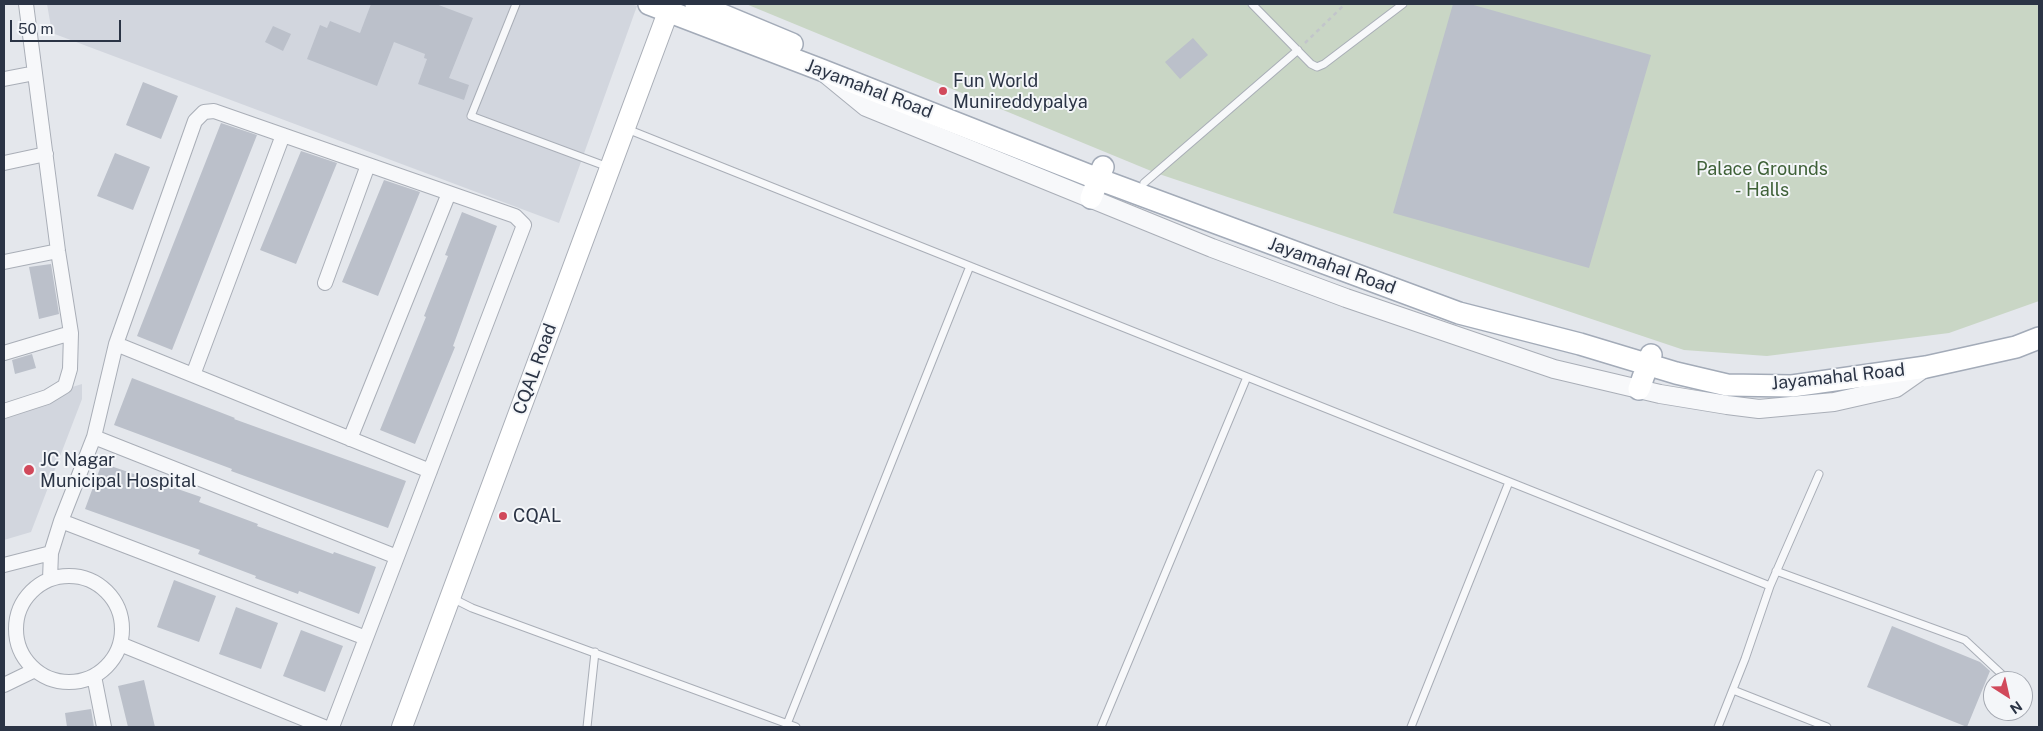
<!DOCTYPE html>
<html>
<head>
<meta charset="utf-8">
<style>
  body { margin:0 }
  #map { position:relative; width:2043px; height:731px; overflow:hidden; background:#e4e7ec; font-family:"Public Sans",sans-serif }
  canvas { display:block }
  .frame { position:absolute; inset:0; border:5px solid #2b3445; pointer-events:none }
  .north { position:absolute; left:1983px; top:671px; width:50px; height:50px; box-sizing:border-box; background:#f4f6f9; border:1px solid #a4a8b1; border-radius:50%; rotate:145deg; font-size:14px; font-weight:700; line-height:20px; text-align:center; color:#2b3445 }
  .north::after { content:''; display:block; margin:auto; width:18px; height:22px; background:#d1495b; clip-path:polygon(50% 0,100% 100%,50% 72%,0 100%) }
  .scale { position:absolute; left:10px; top:20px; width:111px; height:22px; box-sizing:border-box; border:2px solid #2b3445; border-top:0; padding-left:6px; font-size:15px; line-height:18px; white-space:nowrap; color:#2b3445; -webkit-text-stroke:4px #f4f6f9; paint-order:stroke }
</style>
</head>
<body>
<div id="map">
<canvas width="2043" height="731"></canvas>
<div class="frame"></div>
<div class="north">N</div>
<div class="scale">50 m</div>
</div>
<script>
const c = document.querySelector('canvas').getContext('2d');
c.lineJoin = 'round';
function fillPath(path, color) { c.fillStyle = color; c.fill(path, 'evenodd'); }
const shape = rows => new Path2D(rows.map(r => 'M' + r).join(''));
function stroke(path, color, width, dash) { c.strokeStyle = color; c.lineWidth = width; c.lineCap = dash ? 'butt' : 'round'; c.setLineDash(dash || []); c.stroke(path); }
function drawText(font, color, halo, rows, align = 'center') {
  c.font = font + ' "Public Sans",sans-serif'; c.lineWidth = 4; c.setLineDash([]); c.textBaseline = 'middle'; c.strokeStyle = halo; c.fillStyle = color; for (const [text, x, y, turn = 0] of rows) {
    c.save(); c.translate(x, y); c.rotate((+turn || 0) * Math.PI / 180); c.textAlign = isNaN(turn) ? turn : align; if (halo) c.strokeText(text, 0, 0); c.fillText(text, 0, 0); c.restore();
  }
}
fillPath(shape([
  [47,4,630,4,637,6,559,223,52,33],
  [82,384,82,399,31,532,4,540,4,408]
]), '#d2d6de');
fillPath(shape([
  [746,4,2039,4,2039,301,1949,333,1767,356,1684,350,1156,173]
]), '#c9d6c5');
fillPath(shape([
  [371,4,436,4,473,18,449,78,469,85,464,100,418,84,427,59,424,58,425,54,394,42,377,86,307,59,320,25,327,28,330,21,360,33],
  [1453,4,1470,4,1651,55,1589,268,1393,213],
  [273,26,291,34,283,51,265,42],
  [1193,38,1208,55,1180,79,1165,62],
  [143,82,178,96,161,139,126,125],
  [221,123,257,135,172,350,137,336],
  [301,151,337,163,296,264,260,250],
  [115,153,150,167,133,210,97,196],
  [384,180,420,192,378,296,342,282],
  [462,212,497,226,453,346,455,347,415,444,380,430,426,317,424,316,448,256,445,255],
  [51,264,59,314,39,319,29,267],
  [32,354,36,368,15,374,12,360],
  [132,378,235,418,234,419,406,481,388,528,231,471,232,469,114,425],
  [102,463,201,497,199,502,258,524,257,526,333,554,334,552,376,567,359,614,299,591,298,594,255,578,256,576,198,554,200,550,85,509],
  [174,580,216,596,199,642,157,627],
  [236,607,278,623,261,669,219,654],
  [1892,626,1980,662,1990,671,1967,727,1867,687],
  [301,630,343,646,325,692,283,676],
  [144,680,155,727,128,727,118,686],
  [91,709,94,727,67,727,65,713]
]), '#bbc0ca');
const service = shape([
  [516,4,471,116,608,167],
  [1252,4,1311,64,1317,67,1324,64,1403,4],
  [627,129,1770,586,1745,659,1718,727],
  [1144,183,1298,50],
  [1776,571,1965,640,2009,681],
  [1770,586,1819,474],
  [452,598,472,608,796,727],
  [1733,690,1827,727],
  [787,724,970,266],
  [587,727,595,652],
  [1101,727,1247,377],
  [1411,727,1509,482]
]);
const minor = shape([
  [4,79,35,73],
  [4,163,46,154],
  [4,262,58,251],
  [325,283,368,165],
  [116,344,430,471],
  [4,353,71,333],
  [193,375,283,135],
  [4,411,47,397,65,386,70,369,71,333,58,251,26,4],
  [94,437,397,557],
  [350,439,449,193],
  [4,565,51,553],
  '16 629a53 53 0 1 1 106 0a53 53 0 1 1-106 0Z',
  [50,579,51,553,61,521],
  [120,644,324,727],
  [94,676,104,727],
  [4,685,35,670],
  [332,727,366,638,524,225,515,216,214,111,204,112,195,121,116,344,94,437,61,521,366,638]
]);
const tertiary = shape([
  [827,75,866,107,1212,248,1346,298,1554,369,1660,394,1727,405,1759,409,1834,402,1896,388,1926,367]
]);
const secondary = shape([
  [402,727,671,4]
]);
const primary = shape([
  [649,4,819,69,1098,179,1459,313,1580,344,1676,373,1727,385,1792,386,1926,367,2016,347,2039,338],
  [696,4,792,44],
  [1091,198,1103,167],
  [1639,389,1651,355]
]);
stroke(service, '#a9aeb7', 9);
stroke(minor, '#a9aeb7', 16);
stroke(tertiary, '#a9aeb7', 20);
stroke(secondary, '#a9aeb7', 22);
stroke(primary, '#a3abb8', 24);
stroke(shape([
  [1305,43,1345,4]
]), '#c2c5cb', 2.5, [4, 4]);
stroke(service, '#f7f8fa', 7);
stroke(minor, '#f7f8fa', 14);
stroke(tertiary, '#f7f8fa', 18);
stroke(secondary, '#fff', 20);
stroke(primary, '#fff', 21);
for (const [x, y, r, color] of [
  [943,91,5,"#d1495b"],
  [29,470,6,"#d1495b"],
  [503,516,5,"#d1495b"]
]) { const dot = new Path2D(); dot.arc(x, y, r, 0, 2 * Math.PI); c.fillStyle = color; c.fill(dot); stroke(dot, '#f4f6f9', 2); }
drawText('18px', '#2b3445', '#f4f6f9', [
  ["Fun World",953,81],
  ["Munireddypalya",953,102],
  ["JC Nagar",40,460],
  ["Municipal Hospital",40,481],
  ["CQAL",513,516]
], 'left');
drawText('18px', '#2b3445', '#f4f6f9', [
  ["Jayamahal Road",869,89,21],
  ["Jayamahal Road",1332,266,20],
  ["CQAL Road",535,369,-70],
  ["Jayamahal Road",1838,377,-6]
]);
drawText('18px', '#3f6138', '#f4f6f9', [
  ["Palace Grounds",1762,169],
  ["- Halls",1762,190]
]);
</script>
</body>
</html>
